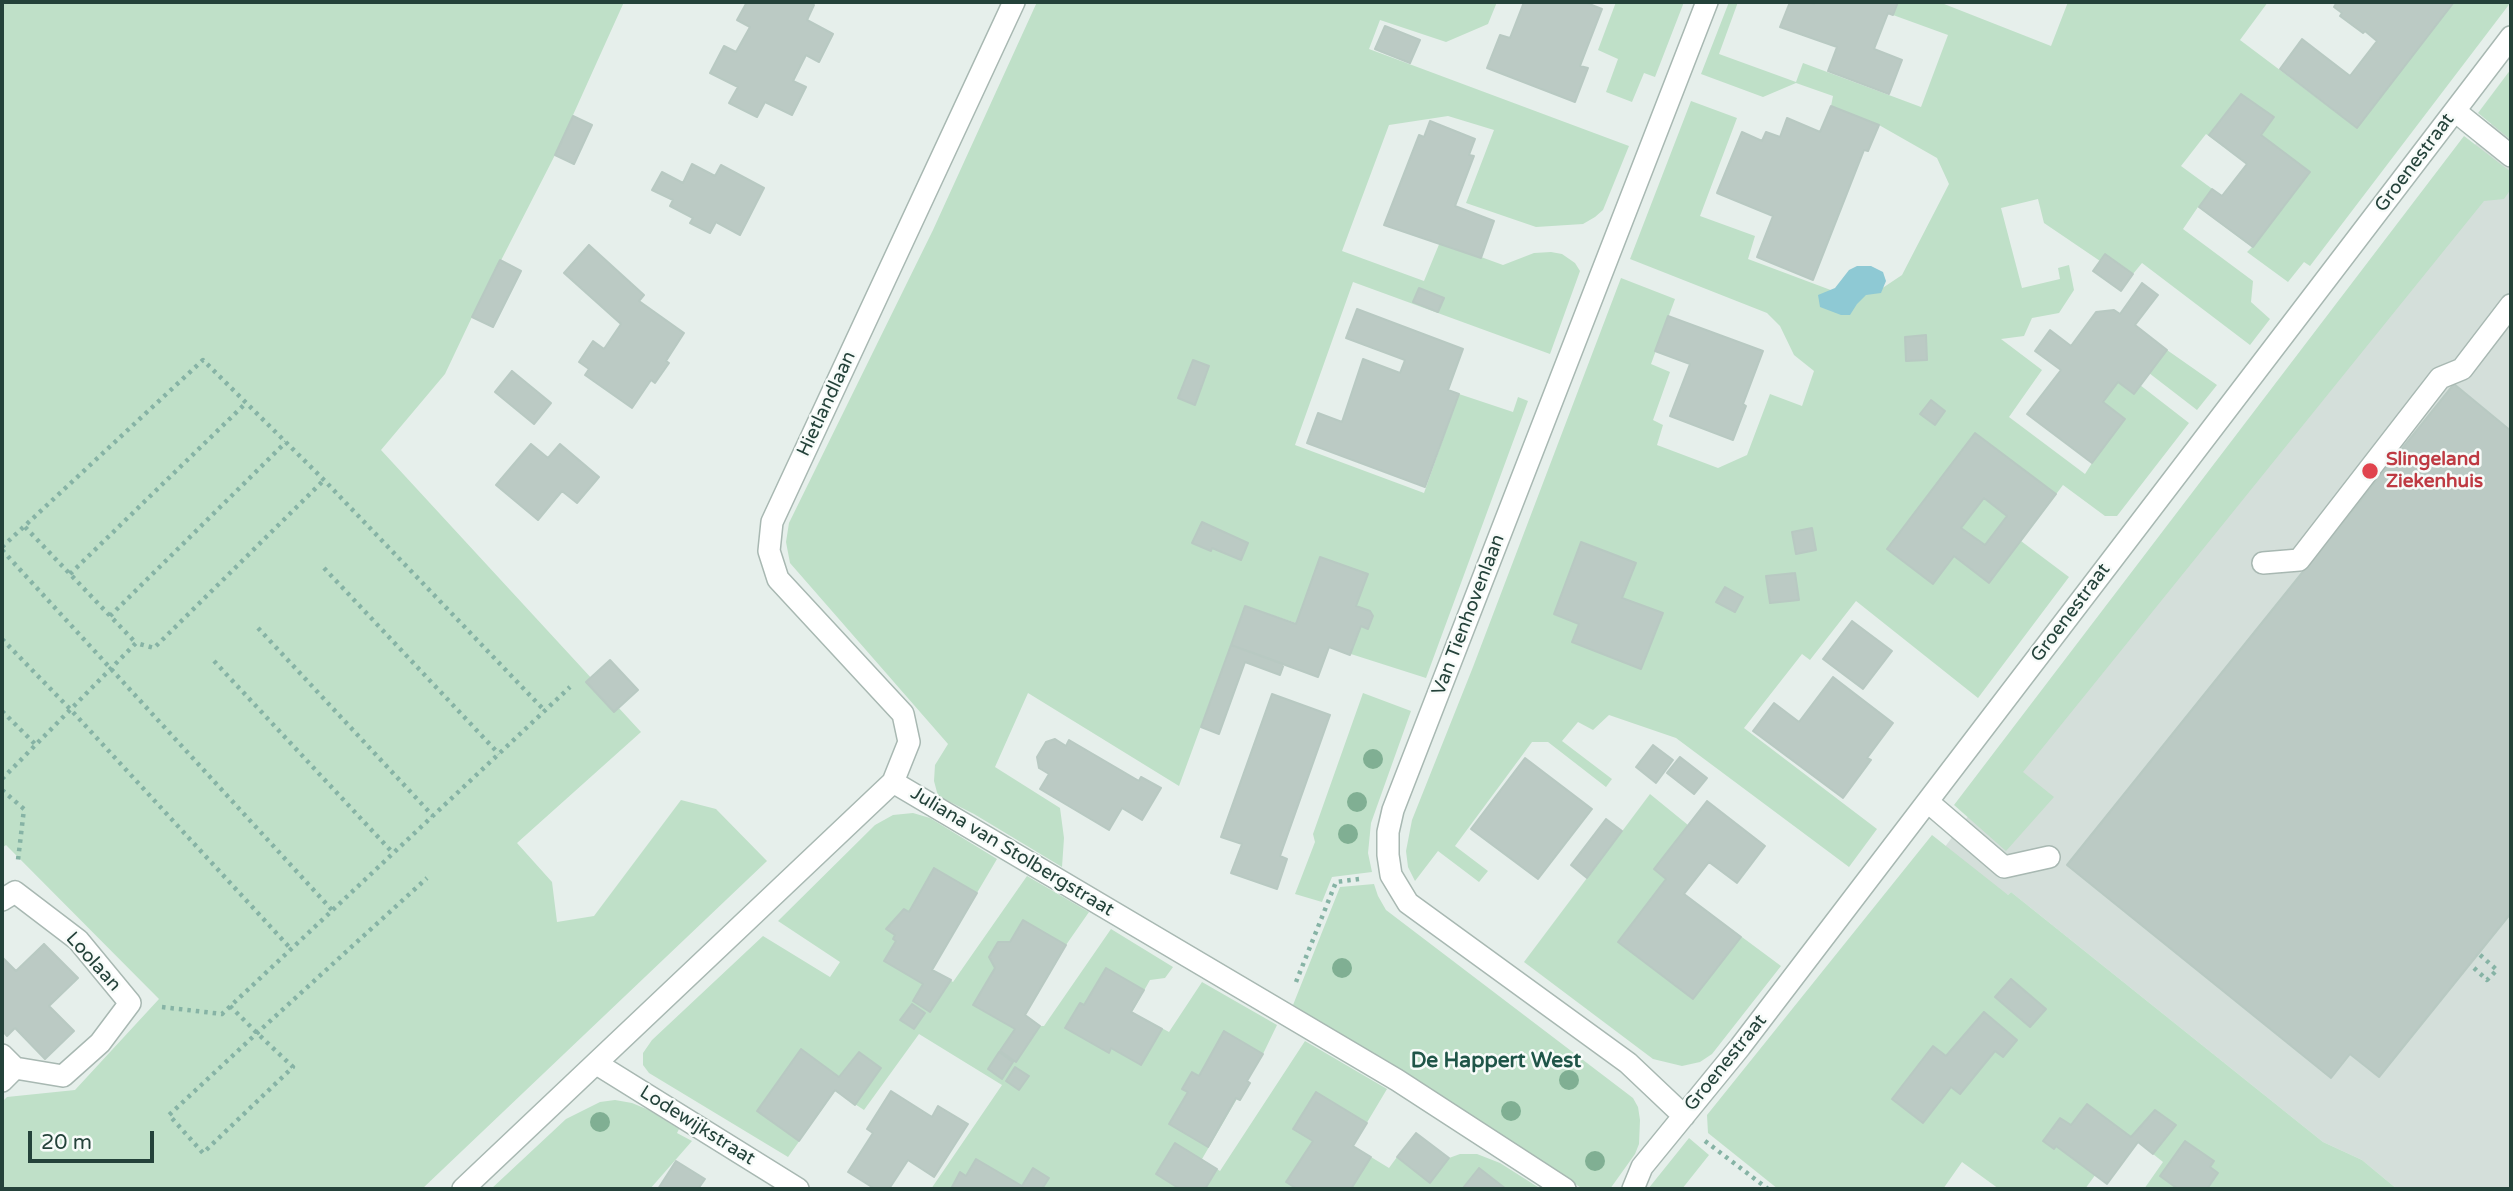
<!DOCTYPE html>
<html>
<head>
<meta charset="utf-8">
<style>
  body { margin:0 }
  #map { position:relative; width:2513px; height:1191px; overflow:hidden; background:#e6efeb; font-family:"Varela Round",sans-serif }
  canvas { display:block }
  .frame { position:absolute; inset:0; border:4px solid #24423a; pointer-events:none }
  .scale { position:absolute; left:28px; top:1131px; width:126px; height:32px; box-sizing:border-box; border:4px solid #24423a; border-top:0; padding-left:9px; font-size:21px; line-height:24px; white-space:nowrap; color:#24423a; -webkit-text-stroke:5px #f7fbf9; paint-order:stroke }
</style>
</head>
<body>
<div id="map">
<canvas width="2513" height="1191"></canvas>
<div class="frame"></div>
<div class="scale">20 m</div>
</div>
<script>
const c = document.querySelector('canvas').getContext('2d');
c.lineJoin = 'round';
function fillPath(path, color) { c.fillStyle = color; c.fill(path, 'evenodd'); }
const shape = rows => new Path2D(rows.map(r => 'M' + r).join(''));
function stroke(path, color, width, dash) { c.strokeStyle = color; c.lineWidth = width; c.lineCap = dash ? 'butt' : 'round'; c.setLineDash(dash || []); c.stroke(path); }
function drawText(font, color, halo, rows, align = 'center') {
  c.font = font + ' "Varela Round",sans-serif'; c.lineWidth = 5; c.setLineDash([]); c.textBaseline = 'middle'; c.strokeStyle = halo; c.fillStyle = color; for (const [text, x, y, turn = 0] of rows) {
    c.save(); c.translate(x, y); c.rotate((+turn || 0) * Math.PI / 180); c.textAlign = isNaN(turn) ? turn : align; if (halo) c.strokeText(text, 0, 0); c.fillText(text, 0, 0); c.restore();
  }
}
fillPath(shape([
  [2511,97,2511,1189,2397,1189,2362,1160,2323,1142,2011,892,2008,895,1932,864]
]), '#d4dfda');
fillPath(shape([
  [2,2,624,2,555,155,472,317,445,374,381,450,641,732,517,843,552,882,557,922,594,916,681,800,716,809,767,861,422,1189,2,1189,2,1102,7,1097,75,1090,159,999,6,845,2,848],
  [1037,2,1497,2,1488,24,1446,42,1380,20,1369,49,1629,146,1603,210,1595,217,1583,224,1536,227,1466,203,1494,130,1448,116,1389,125,1342,251,1424,281,1440,242,1503,265,1534,253,1551,252,1562,254,1575,263,1580,271,1550,354,1353,282,1295,445,1424,493,1459,394,1513,412,1518,397,1528,401,1426,678,1329,647,1296,623,1245,606,1179,786,1028,693,995,767,1060,808,1064,838,1062,867,974,814,938,796,934,781,935,765,948,744,790,563,786,542,789,523,933,230],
  [1202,523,1248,543,1241,560,1197,534],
  [1616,2,1684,2,1655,77,1644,73,1632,102,1606,92,1618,59,1598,50],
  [1729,2,1738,2,1719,54,1796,82,1803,63,1921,107,1948,35,1893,15,1898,2,1939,2,2051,46,2068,2,2268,2,2240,40,2357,128,2454,2,2511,2,2310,266,2304,262,2288,282,2247,252,2252,247,2198,207,2183,229,2253,281,2251,302,2270,319,2250,345,2142,263,2133,274,2105,254,2100,261,2044,223,2038,199,2001,208,2022,288,2060,279,2058,268,2069,265,2074,290,2059,313,2032,318,2024,336,2001,339,2042,370,2009,417,2085,474,2092,463,2103,402,2118,382,2140,385,2189,423,2117,516,2105,516,2063,485,2021,541,2069,577,1978,698,1856,601,1810,660,1802,654,1744,728,1877,829,1849,867,1676,738,1609,715,1593,730,1578,722,1562,741,1612,779,1606,787,1548,742,1532,742,1455,846,1488,871,1479,882,1438,851,1415,881,1408,867,1406,851,1412,820,1473,667,1621,278,1675,299,1651,364,1670,372,1653,420,1663,425,1657,445,1718,468,1747,455,1770,394,1802,406,1814,371,1794,355,1780,326,1767,313,1630,259,1691,101,1737,118,1700,216,1755,236,1748,259,1844,295,1881,289,1902,275,1949,184,1937,158,1879,125,1831,106,1833,96,1796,83,1763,97,1701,74],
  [2206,134,2247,164,2222,196,2181,166],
  [2511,69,2511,140,2478,113],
  [2464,136,2511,172,2511,189,2504,199,2484,201,2023,772,2054,797,2006,851,1954,805],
  [2167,350,2217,385,2197,410,2149,373],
  [1363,693,1411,711,1371,823,1368,853,1372,872,1332,877,1322,902,1295,894,1315,842,1313,834],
  [1650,794,1688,825,1684,894,1781,966,1712,1054,1700,1062,1682,1066,1653,1059,1524,962],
  [913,813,930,818,997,859,932,969,953,982,1027,876,1089,912,1066,945,1025,1014,1040,1026,1044,1026,1111,929,1173,967,1165,978,1150,980,1132,1012,1169,1032,1202,982,1277,1025,1263,1054,1202,1159,1220,1171,1305,1041,1387,1089,1353,1146,1389,1168,1397,1157,1430,1183,1449,1158,1460,1154,1477,1154,1500,1163,1541,1189,931,1189,1002,1085,919,1034,864,1110,835,1091,788,1157,649,1073,643,1065,643,1053,652,1040,763,936,830,977,840,962,778,921,875,825,893,815],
  [1932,835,2008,895,2011,892,2323,1142,2362,1160,2397,1189,2144,1189,2163,1162,2138,1142,2120,1141,2085,1189,1999,1189,1962,1162,1943,1189,1821,1189,1818,1187,1816,1189,1778,1189,1708,1133,1707,1115],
  [1374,884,1378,896,1386,910,1633,1098,1638,1107,1640,1120,1639,1144,1635,1154,1610,1189,1583,1189,1293,1005,1340,887],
  [615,1100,632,1103,649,1110,679,1129,677,1133,692,1141,650,1189,491,1189,566,1119,600,1102],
  [1689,1138,1709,1155,1682,1189,1648,1189]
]), '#bfe0c8');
fillPath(shape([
  [1857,266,1871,266,1883,272,1886,281,1881,293,1866,295,1857,304,1850,315,1841,315,1820,307,1818,295,1835,288,1849,270]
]), '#8ec9d4');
const building = shape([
  [747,2,809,2,814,5,807,20,833,34,819,62,806,55,793,81,806,87,792,115,765,102,757,117,729,103,738,87,710,73,724,46,736,52,750,27,737,20,747,2],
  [1524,2,1584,2,1602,9,1580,66,1588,68,1575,102,1487,68,1500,35,1510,38,1524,2],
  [1790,2,1807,2,1814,4,1815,2,1898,2,1893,15,1888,13,1874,49,1902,60,1889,94,1828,71,1837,47,1780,27,1790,2],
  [2337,2,2454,2,2357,128,2280,69,2302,39,2350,76,2377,41,2365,31,2363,33,2340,16,2342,13,2334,7,2337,2],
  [1385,26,1420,40,1410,63,1375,49,1385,26],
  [2241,94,2274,117,2261,135,2310,172,2253,247,2199,207,2212,189,2222,196,2247,164,2209,135,2241,94],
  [1831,106,1879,125,1868,151,1864,150,1813,280,1757,257,1773,216,1717,193,1742,132,1762,141,1766,132,1780,137,1787,118,1820,132,1831,106],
  [573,116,592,125,574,164,555,155,573,116],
  [1430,121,1475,139,1469,155,1474,156,1455,206,1494,221,1481,258,1384,225,1419,135,1424,137,1430,121],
  [692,164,715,176,721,165,764,188,740,235,716,222,710,233,690,223,693,218,670,206,673,200,652,190,662,172,683,183,692,164],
  [589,245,644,295,639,301,684,333,666,361,669,363,655,383,651,380,632,408,585,375,589,369,579,362,593,341,604,349,621,324,564,273,589,245],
  [2105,254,2133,274,2121,291,2093,271,2105,254],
  [500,260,521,271,493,327,472,317,500,260],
  [2142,283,2158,295,2135,325,2167,350,2134,394,2118,382,2103,402,2125,419,2092,463,2027,414,2061,370,2035,351,2050,330,2071,346,2096,312,2114,310,2120,314,2142,283],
  [1419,288,1444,298,1438,312,1413,302,1419,288],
  [1357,309,1463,349,1448,390,1459,394,1425,487,1307,443,1318,413,1342,422,1363,359,1400,373,1405,360,1346,338,1357,309],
  [1668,316,1763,351,1743,404,1746,406,1733,440,1670,416,1690,364,1655,351,1668,316],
  [1926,335,1927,360,1906,361,1905,337,1926,335],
  [1193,360,1209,366,1195,405,1178,398,1193,360],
  [512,371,551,403,534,424,495,392,512,371],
  [2454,384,2511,431,2511,913,2379,1077,2350,1054,2331,1078,2067,865,2454,384],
  [1931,400,1945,411,1935,425,1920,414,1931,400],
  [1975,433,2056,494,1989,583,1954,556,1933,584,1887,549,1975,433],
  [1984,498,2007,516,1985,545,1961,528,1984,498],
  [531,444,548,458,560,444,599,477,577,503,562,491,538,520,496,485,531,444],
  [1202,522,1248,543,1241,560,1212,548,1211,551,1192,543,1202,522],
  [1812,528,1816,550,1796,554,1792,532,1812,528],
  [1581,542,1636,563,1622,598,1663,613,1641,669,1572,642,1579,624,1554,614,1581,542],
  [1320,557,1368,574,1356,606,1370,611,1373,616,1368,629,1361,626,1350,655,1329,647,1318,677,1231,645,1245,606,1296,624,1320,557],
  [1795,573,1799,600,1770,603,1766,576,1795,573],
  [1725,587,1743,597,1735,612,1716,602,1725,587],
  [1852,621,1892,651,1863,689,1823,659,1852,621],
  [1231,645,1284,664,1280,675,1245,662,1219,734,1201,727,1231,645],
  [610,660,638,690,614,712,586,682,610,660],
  [1833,677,1893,723,1867,758,1871,760,1843,798,1753,731,1774,703,1799,722,1833,677],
  [1272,694,1330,715,1280,856,1287,859,1277,889,1231,873,1242,844,1221,837,1272,694],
  [1055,739,1066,746,1069,740,1139,781,1141,777,1161,788,1142,820,1122,808,1109,830,1040,789,1049,774,1039,768,1037,757,1046,742,1055,739],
  [1653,745,1673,760,1656,783,1636,767,1653,745],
  [1680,757,1707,778,1694,794,1667,773,1680,757],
  [1525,758,1592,809,1538,879,1471,829,1525,758],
  [1707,801,1765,846,1737,883,1709,862,1684,894,1741,937,1693,999,1618,942,1666,879,1654,869,1707,801],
  [1606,819,1622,831,1587,878,1571,865,1606,819],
  [934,868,977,893,932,970,951,980,930,1012,913,1001,923,984,884,961,896,941,893,939,895,935,886,929,904,909,909,912,934,868],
  [1023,920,1066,945,1025,1015,1040,1026,1016,1062,1000,1051,1015,1029,973,1005,995,968,989,957,998,942,1010,942,1023,920],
  [44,944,78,978,49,1006,74,1031,45,1059,15,1028,7,1036,2,1030,2,957,16,971,44,944],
  [1106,968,1144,990,1131,1012,1162,1029,1141,1065,1111,1048,1109,1053,1065,1028,1080,1003,1084,1005,1106,968],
  [2011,979,2046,1009,2030,1027,1995,997,2011,979],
  [912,1004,925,1013,914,1029,900,1020,912,1004],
  [1984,1012,2017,1040,2003,1057,1995,1051,1960,1094,1951,1087,1923,1123,1892,1099,1933,1046,1946,1056,1984,1012],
  [1224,1031,1263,1054,1247,1081,1250,1083,1240,1100,1236,1098,1208,1147,1169,1124,1188,1092,1182,1089,1192,1072,1199,1076,1224,1031],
  [801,1049,839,1077,859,1052,881,1068,855,1105,835,1090,799,1141,757,1111,801,1049],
  [999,1052,1013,1062,1002,1079,988,1069,999,1052],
  [1015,1067,1029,1076,1019,1090,1006,1081,1015,1067],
  [891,1091,932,1117,938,1106,968,1124,934,1177,908,1160,889,1189,875,1189,848,1172,873,1133,867,1129,891,1091],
  [1316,1092,1367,1123,1353,1146,1371,1157,1351,1189,1297,1189,1286,1182,1313,1141,1293,1129,1316,1092],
  [2087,1104,2131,1137,2155,1110,2176,1125,2153,1154,2138,1142,2107,1184,2056,1146,2054,1149,2043,1141,2060,1118,2071,1125,2087,1104],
  [1416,1133,1449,1158,1430,1183,1397,1157,1416,1133],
  [2185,1141,2214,1161,2210,1167,2218,1173,2207,1189,2178,1189,2160,1176,2185,1141],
  [1175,1143,1217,1169,1205,1189,1180,1189,1156,1174,1175,1143],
  [976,1159,1022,1186,1033,1168,1049,1178,1042,1189,951,1189,960,1172,966,1176,976,1159],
  [676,1161,705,1179,698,1189,658,1189,676,1161],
  [1479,1168,1506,1189,1463,1188,1479,1168]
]);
fillPath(building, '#bbcac4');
stroke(building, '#b8c9c2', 2);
const minor = shape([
  [2455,111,2511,156],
  [2263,563,2299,560,2440,378,2462,369,2511,305],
  [893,782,1397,1080,1565,1189],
  [1928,802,2004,867,2049,857],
  [2,900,15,892,78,940,130,1003,100,1043,63,1076,15,1068],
  [2,1055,15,1068,2,1081],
  [597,1064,798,1189],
  [1684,1116,1628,1063,1408,903,1391,875,1388,855,1388,832,1393,810,1707,2],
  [463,1189,893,782,909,742,903,714,778,579,769,551,772,522,1014,2],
  [1633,1189,1642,1167,1740,1047,2511,37]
]);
stroke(minor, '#a8b8b2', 24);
stroke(shape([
  [25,527,136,643],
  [2,547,203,360,324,480,545,711],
  [2,550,332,910],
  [324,568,499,754],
  [70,574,246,403],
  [110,616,286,442],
  [258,628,433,816],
  [2,639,71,710,291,949],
  [214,661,393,853],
  [2,711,37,746],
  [2,779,136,643,154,648,324,480],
  [2,790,24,809,18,860],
  [2474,968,2487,980,2497,970,2479,954],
  [1296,982,1336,882,1359,879],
  [230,1006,257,1033,293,1067,203,1153,169,1115,257,1033,427,878],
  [162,1007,222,1014,570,687],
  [1705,1141,1768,1189]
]), '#86b3a5', 4.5, [3.5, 5]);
stroke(minor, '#fff', 21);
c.fillStyle = '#80af93';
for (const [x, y] of [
  [1373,759],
  [1357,802],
  [1348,834],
  [1342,968],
  [1569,1080],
  [1511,1111],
  [600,1122],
  [1595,1161]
]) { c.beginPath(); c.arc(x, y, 10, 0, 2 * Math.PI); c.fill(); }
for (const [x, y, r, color] of [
  [2370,471,9,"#e0444e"]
]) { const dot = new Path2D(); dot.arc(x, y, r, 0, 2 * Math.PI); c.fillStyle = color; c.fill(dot); stroke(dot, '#f7fbf9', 2.5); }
drawText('19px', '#24423a', '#f7fbf9', [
  ["Groenestraat",2415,163,-53],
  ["Hietlandlaan",827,404,-65],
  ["Groenestraat",2071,613,-53],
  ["Van Tienhovenlaan",1469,615,-69],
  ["Juliana van Stolbergstraat",1012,852,31],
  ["Loolaan",93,962,48],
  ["Groenestraat",1726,1063,-51],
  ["Lodewijkstraat",697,1126,32]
]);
drawText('bold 19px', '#be3a42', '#f7fbf9', [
  ["Slingeland",2386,460],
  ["Ziekenhuis",2386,482]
], 'left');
drawText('bold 21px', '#1f5548', '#f7fbf9', [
  ["De Happert West",1496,1061]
]);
</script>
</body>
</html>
